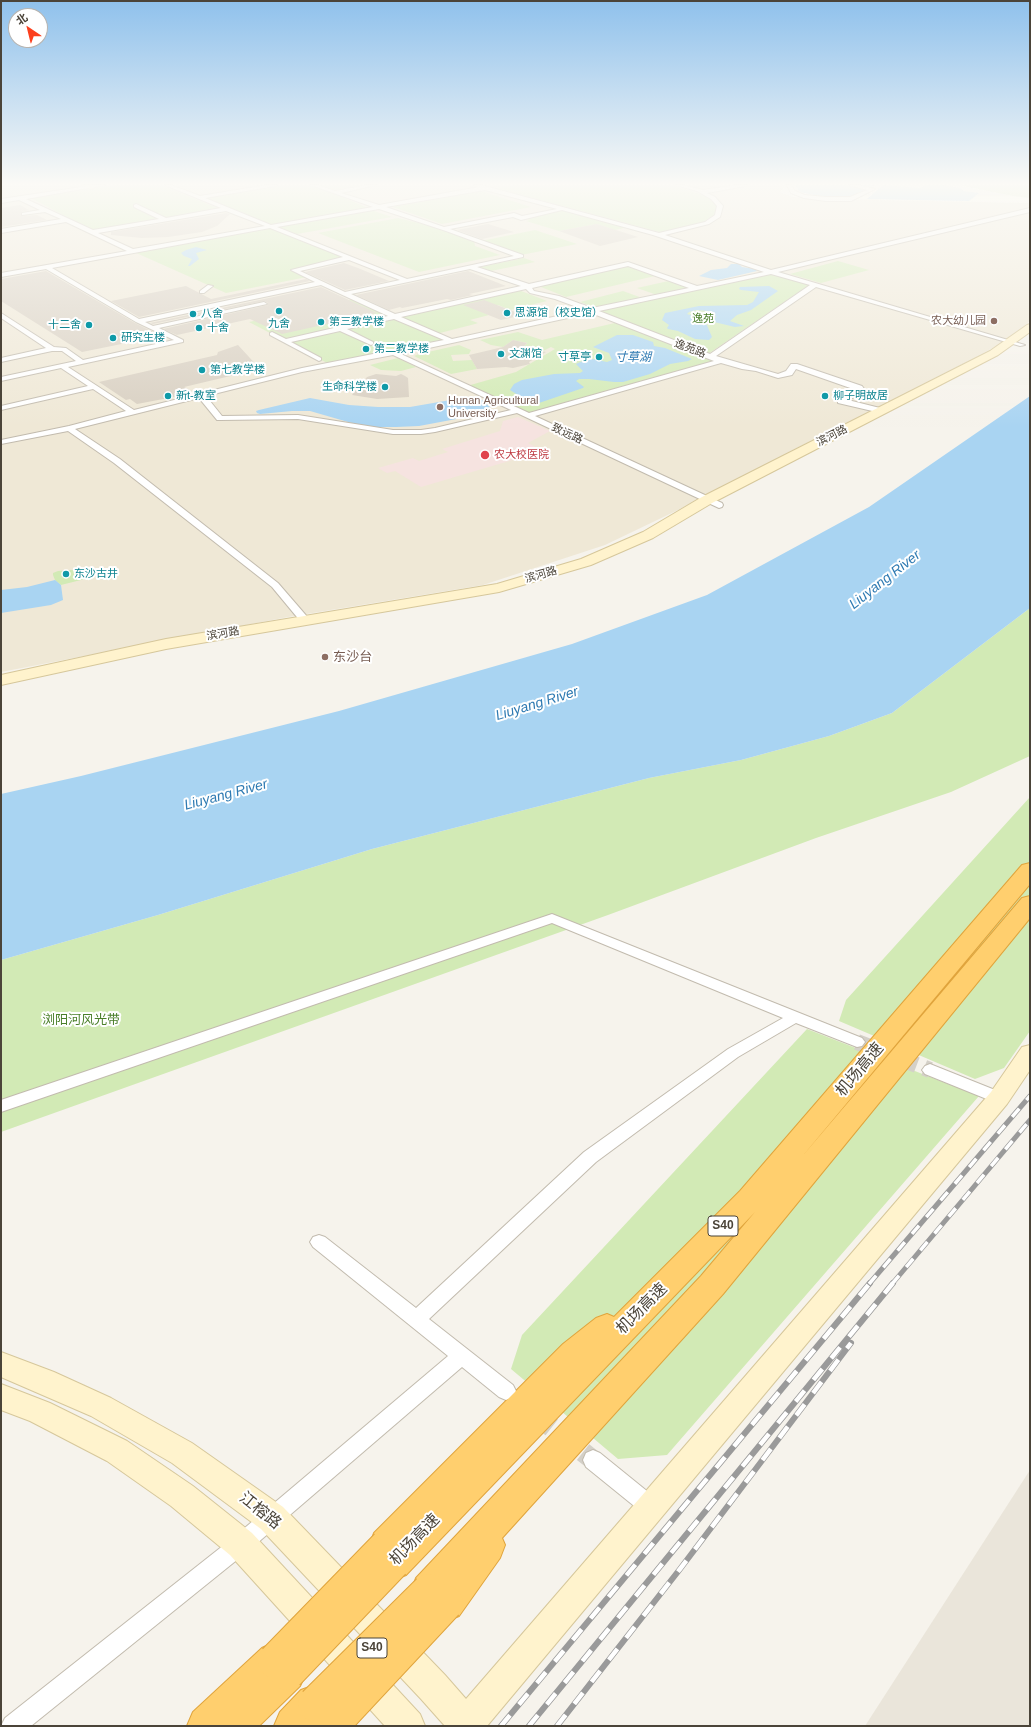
<!DOCTYPE html>
<html>
<head>
<meta charset="utf-8">
<style>
  body { margin:0 }
  #map { position:relative; width:1031px; height:1727px; overflow:hidden; background:#f6f3ec; font-family:Arial,"Noto Sans SC",sans-serif }
  canvas { display:block }
  .frame { position:absolute; inset:0; border:2px solid #4b4439; pointer-events:none }
  .north { position:absolute; left:8px; top:8px; width:40px; height:40px; box-sizing:border-box; background:#fff; border:1px solid #b7b4b0; border-radius:50%; rotate:325deg; font-size:11px; font-weight:700; line-height:16px; text-align:center; color:#4b4439 }
  .north::after { content:''; display:block; margin:auto; width:14px; height:18px; background:#fc3f1d; clip-path:polygon(50% 0,100% 100%,50% 72%,0 100%) }
</style>
</head>
<body>
<div id="map">
<canvas width="1031" height="1727"></canvas>
<div class="frame"></div>
<div class="north">北</div>
</div>
<script>
const c = document.querySelector('canvas').getContext('2d');
c.lineJoin = 'round';
function fillPath(path, color) { c.fillStyle = color; c.fill(path, 'evenodd'); }
const shape = rows => new Path2D(rows.map(r => 'M' + r).join(''));
function stroke(path, color, width, dash) { c.strokeStyle = color; c.lineWidth = width; c.lineCap = dash ? 'butt' : 'round'; c.setLineDash(dash || []); c.stroke(path); }
function drawText(font, color, halo, rows, align = 'center') {
  c.font = font + ' Arial,"Noto Sans SC",sans-serif'; c.lineWidth = 4; c.setLineDash([]); c.textBaseline = 'middle'; c.strokeStyle = halo; c.fillStyle = color; for (const [text, x, y, turn = 0] of rows) {
    c.save(); c.translate(x, y); c.rotate((+turn || 0) * Math.PI / 180); c.textAlign = isNaN(turn) ? turn : align; if (halo) c.strokeText(text, 0, 0); c.fillText(text, 0, 0); c.restore();
  }
}
fillPath(shape([
  [1030,1470,1030,1726,865,1726]
]), '#eae5da');
fillPath(shape([
  [1,185,781,185,784,188,780,192,793,197,827,199,1030,203,1030,321,1010,339,929,382,828,432,678,510,605,545,483,585,288,617,1,672]
]), '#efe8d6');
fillPath(shape([
  [518,417,550,431,528,443,543,451,421,487,395,471,387,473,378,468,413,458,419,461,448,452,442,449,500,431,503,421]
]), '#f6e3e0');
fillPath(shape([
  [116,185,161,185,220,209,91,230,31,198],
  [282,185,362,185,328,191,368,208,273,225,204,197],
  [514,185,672,185,706,196,718,206,714,215,700,224,663,233,496,188],
  [958,185,1030,185,1030,198,1013,196],
  [481,191,531,207,442,224,393,207],
  [371,210,392,217,297,234,279,227],
  [565,210,628,227,615,230,597,224,559,231,526,221,530,220,525,218],
  [398,218,448,230,474,240,475,246,500,255,419,272,318,233],
  [271,226,345,258,320,265,291,270,307,277,226,293,134,252],
  [535,230,577,244,521,255,481,241],
  [524,258,535,262,491,271,480,267],
  [838,261,869,270,821,283,790,274],
  [628,264,659,275,566,297,536,285],
  [770,273,809,285,708,354,596,311],
  [673,280,696,288,660,296,637,288],
  [516,289,547,301,510,310,498,305,478,310,489,315,470,320,478,323,475,324,436,334,452,341,331,365,249,322,355,299,394,316],
  [623,291,645,299,599,309,580,302],
  [619,322,721,361,527,416,467,386,516,372,555,349,551,347,543,351,523,347,527,343,513,340,503,347,491,345,480,340,518,332,542,340],
  [459,345,471,350,469,354,451,355,453,361,472,360,477,369,451,374,414,356,419,354],
  [398,358,416,367,401,371,381,370,370,365],
  [84,569,85,579,61,585,55,580,53,575,53,573,58,571],
  [1030,608,1030,756,951,792,816,838,608,915,1,1132,1,960,158,915,372,849,649,778,741,760,829,736,892,713],
  [1030,797,1030,1031,1004,1068,975,1079,839,1021,846,1000],
  [807,1029,979,1096,667,1455,618,1459,511,1369,522,1335]
]), '#d2eab5');
fillPath(shape([
  [795,185,874,185,848,198,828,198,800,192],
  [883,185,920,188,925,185,942,185,960,188,964,191,979,193,969,201,867,199],
  [196,247,207,250,196,253,199,259,190,266,188,266,192,259,184,256,181,253,186,250],
  [731,264,739,264,742,267,755,269,757,271,718,280,699,276,711,270,727,268],
  [769,286,778,291,751,310,737,315,730,321,744,326,735,327,714,322,706,323,712,337,709,340,695,339,678,331,668,329,667,328,669,325,662,320,665,313,699,306,747,305,753,302,759,292,741,290,739,289,740,287],
  [696,310,709,311,709,314,717,317,710,319,700,318,687,314,689,312],
  [617,335,633,335,653,342,654,346,665,348,692,359,688,361,670,364,650,374,623,382,614,382,589,379,579,379,576,381,584,387,583,388,539,403,519,398,518,395,510,390,514,384,522,380,554,374,580,373,583,371,576,364,585,360,593,359,607,362,612,360,609,353,593,347],
  [1030,396,1030,608,892,713,829,736,741,760,649,778,372,849,158,915,1,960,1,794,81,776,339,711,572,644,707,595,869,507],
  [310,398,349,405,378,407,410,407,462,398,475,398,482,400,490,407,467,417,419,426,396,427,371,427,355,424,310,411,292,411,260,414,257,413,256,411,259,410],
  [55,580,61,585,63,600,51,605,1,613,1,590,27,587]
]), '#a9d4f2');
fillPath(shape([
  [20,205,29,210,21,212,21,216,37,215,47,220,1,227,1,208],
  [226,213,230,214,217,226,202,232,168,237,142,238,111,235,111,232],
  [488,224,514,232,482,239,457,230],
  [597,224,638,237,600,246,559,231],
  [344,263,358,268,389,281,345,290,305,272],
  [46,271,135,323,161,336,82,352,1,301,1,279],
  [468,271,506,286,469,294,473,295,451,300,447,299,402,308,400,307,389,310,356,295],
  [306,279,310,281,139,317,111,301,186,286,211,299],
  [321,287,377,313,282,334,250,319,177,335,163,329,268,305,268,303,264,301,153,324,150,323],
  [484,300,523,315,501,320,463,305],
  [513,340,527,343,523,347,546,352,529,362,530,364,513,368,506,367,477,369,469,355,503,347],
  [238,345,260,369,184,387,192,391,177,395,179,396,137,404,130,399,126,400,99,382,217,355,218,352],
  [376,374,396,376,401,374,405,376,408,378,409,397,377,399,352,395,367,377]
]), '#d8cfc1');
stroke(shape([
  [857,1042,930,1070]
]), '#d4d0c8', 16, [16, 8]);
stroke(shape([
  [536,1415,593,1460]
]), '#d4d0c8', 20, [20, 10]);
const street = shape([
  [95,185,105,185,26,199,93,230,159,219,134,207,134,205,136,204,166,218,221,208,165,185,171,185,200,196,267,185,277,185,275,186,205,198,271,225,373,207,311,185,317,185,335,191,367,185,376,185,341,193,379,205,479,187,474,185,481,185,659,233,705,222,715,215,717,206,711,199,697,191,676,185,683,185,703,190,737,185,747,185,745,186,707,193,715,197,723,206,720,217,709,224,665,235,771,270,1030,208,1030,212,778,272,1025,345,1020,346,816,287,716,356,778,374,786,371,791,364,797,364,862,386,865,390,864,392,848,400,884,409,884,413,881,413,838,403,838,399,856,390,796,369,792,375,778,378,756,371,742,369,721,363,535,416,722,503,723,505,722,507,719,508,517,413,435,432,421,434,393,434,298,419,220,420,217,420,199,398,75,429,120,459,278,583,310,620,305,623,301,622,272,587,114,463,68,431,1,444,1,440,69,426,126,411,93,389,1,410,1,406,88,386,61,368,1,381,1,377,76,361,62,351,52,351,1,362,1,358,46,348,1,318,1,313,54,347,66,348,83,360,174,340,136,322,46,269,1,277,1,273,127,251,66,222,1,233,1,229,61,219,45,212,22,215,22,213,40,210,19,200,1,203,1,199,95,185],
  [485,190,557,209,522,216,514,213,444,227,386,207,485,190],
  [379,209,446,231,514,256,407,279,277,227,379,209],
  [562,210,653,235,764,272,697,286,628,262,529,284,477,267,523,257,523,255,450,229,513,217,521,220,562,210],
  [226,211,265,226,133,249,98,233,226,211],
  [270,228,343,257,291,270,315,282,139,319,52,268,270,228],
  [349,260,400,280,345,292,300,271,349,260],
  [628,266,689,288,592,308,559,296,534,291,532,288,628,266],
  [470,269,521,286,395,314,351,294,470,269],
  [771,274,810,285,710,354,599,311,771,274],
  [321,285,388,316,341,326,337,325,335,326,334,328,286,339,272,332,270,333,270,335,319,361,321,360,321,358,291,342,340,331,371,345,373,344,373,342,347,329,394,319,444,340,302,368,134,410,68,367,183,342,183,340,159,328,267,304,264,302,153,326,145,322,321,285],
  [526,289,530,293,555,299,585,310,452,339,401,317,526,289],
  [591,313,714,361,529,413,401,354,591,313],
  [393,355,511,410,435,428,421,430,393,430,298,415,222,416,206,396,302,372,393,355],
  [787,185,791,185,795,191,805,195,826,197,850,197,867,190,849,185,858,185,875,189,851,201,826,201,804,198,791,193,787,185],
  [208,285,213,286,204,293,200,293,200,291,208,285],
  [552,914,862,1038,865,1042,862,1046,857,1047,796,1023,738,1057,596,1162,429,1319,513,1385,516,1391,513,1397,506,1400,499,1397,462,1367,248,1551,31,1726,1,1726,5,1718,234,1537,448,1356,313,1247,310,1242,313,1237,319,1235,325,1237,416,1308,584,1152,728,1049,783,1018,552,923,1,1112,1,1100,552,914],
  [930,1064,1005,1094,1007,1098,1005,1102,999,1104,925,1074,922,1070,925,1066,930,1064],
  [593,1450,600,1453,658,1500,661,1507,658,1514,651,1517,644,1514,586,1467,583,1460,586,1453,593,1450]
]);
const secondary = shape([
  [82,185,92,185,95,187,91,189,82,185],
  [1030,324,1030,332,998,355,712,503,653,538,591,565,499,592,166,649,1,685,1,675,166,639,497,584,581,559,643,532,702,497,990,351,1027,325,1030,324],
  [1030,1045,1030,1070,1007,1104,487,1726,445,1726,421,1699,261,1529,172,1463,91,1416,1,1377,1,1352,54,1372,111,1398,192,1443,283,1507,445,1675,466,1699,991,1092,1022,1047,1030,1045],
  [1,1384,50,1403,127,1441,193,1486,252,1533,420,1714,425,1726,385,1726,230,1555,171,1506,107,1461,30,1421,1,1410,1,1384]
]);
const highway = shape([
  [1030,863,1030,884,800,1159,1022,898,1030,896,1030,918,723,1294,502,1538,505,1545,500,1558,459,1616,446,1621,433,1616,430,1609,416,1604,411,1591,416,1578,701,1276,755,1212,406,1575,393,1580,380,1575,375,1562,376,1559,374,1559,369,1546,374,1533,563,1344,596,1318,607,1314,614,1317,740,1191,1022,865,1030,863],
  [275,1642,288,1648,292,1656,300,1660,306,1673,300,1686,259,1726,187,1726,193,1712,262,1648,275,1642],
  [315,1685,329,1690,334,1704,329,1718,321,1726,274,1726,280,1712,301,1690,315,1685]
]);
stroke(street, '#c2bbae', 2);
stroke(secondary, '#d6c79b', 2);
stroke(highway, '#e0a43c', 2);
fillPath(street, '#fff');
fillPath(secondary, '#fff3cd');
fillPath(highway, '#ffcf6e');
const railFar1 = shape([
  [869,1284,1030,1096],
  [892,1284,1030,1120]
]);
const rail = shape([
  [501,1726,870,1283],
  [529,1726,893,1283],
  [557,1726,680,1569,851,1343]
]);
stroke(railFar1, '#9a9a9a', 5);
stroke(rail, '#9a9a9a', 6);
stroke(railFar1, '#fff', 3.5, [11]);
stroke(rail, '#fff', 4.5, [14]);
const highwayBridge = shape([
  [275,1661,387,1546],
  [287,1673,393,1562],
  [315,1704,429,1591],
  [333,1724,446,1603]
]);
stroke(highwayBridge, '#e0a43c', 36, []);
stroke(highwayBridge, '#ffcf6e', 34);
const sky = c.createLinearGradient(0, 0, 0, 427);
sky.addColorStop(0, '#8fc1ec');
sky.addColorStop(0.43, '#fbfaf6');
sky.addColorStop(1, '#fbfaf600');
c.fillStyle = sky;
c.fillRect(0, 0, 1031, 427);
for (const [x, y, r, color] of [
  [279,311,4,"#0f9aa8"],
  [507,313,4,"#0f9aa8"],
  [193,314,4,"#0f9aa8"],
  [994,321,4,"#8d6e63"],
  [321,322,4,"#0f9aa8"],
  [89,325,4,"#0f9aa8"],
  [199,328,4,"#0f9aa8"],
  [113,338,4,"#0f9aa8"],
  [366,349,4,"#0f9aa8"],
  [501,354,4,"#0f9aa8"],
  [599,357,4,"#0f9aa8"],
  [202,370,4,"#0f9aa8"],
  [385,387,4,"#0f9aa8"],
  [168,396,4,"#0f9aa8"],
  [825,396,4,"#0f9aa8"],
  [440,407,4,"#8d6e63"],
  [485,455,5,"#e0444e"],
  [66,574,4,"#0f9aa8"],
  [325,657,4,"#8d6e63"]
]) { const dot = new Path2D(); dot.arc(x, y, r, 0, 2 * Math.PI); c.fillStyle = color; c.fill(dot); stroke(dot, '#fff', 1.5); }
drawText('11px', '#0d838f', '#fff', [
  ["思源馆（校史馆）",515,313],
  ["八舍",201,314],
  ["第三教学楼",329,322],
  ["九舍",279,324,"center"],
  ["十二舍",81,325,"right"],
  ["十舍",207,328],
  ["研究生楼",121,338],
  ["第二教学楼",374,349],
  ["文渊馆",509,354],
  ["寸草亭",591,357,"right"],
  ["第七教学楼",210,370],
  ["生命科学楼",377,387,"right"],
  ["新t-教室",176,396],
  ["柳子明故居",833,396],
  ["东沙古井",74,574]
], 'left');
drawText('11px', '#4a7f2a', '#fff', [
  ["逸苑",703,319]
]);
drawText('11px', '#785e54', '#fff', [
  ["农大幼儿园",986,321],
  ["Hunan Agricultural",448,401,"left"],
  ["University",448,414,"left"]
], 'right');
drawText('11px', '#4b4439', '#fff', [
  ["逸苑路",690,349,21],
  ["致远路",567,434,25],
  ["滨河路",832,436,-27],
  ["滨河路",541,575,-16],
  ["滨河路",223,634,-10]
]);
drawText('11px', '#be3a42', '#fff', [
  ["农大校医院",494,455]
], 'left');
drawText('italic 12px', '#2e7ab2', '#fff', [
  ["寸草湖",633,358]
]);
for (const [x, y, w] of [
  [723,1226,30],
  [372,1648,30]
]) { const box = new Path2D(); box.roundRect(x - w / 2, y - 10, w, 20, 3); c.fillStyle = '#fff'; c.fill(box); stroke(box, '#4b4439', 1); }
drawText('bold 12px', '#4b4439', null, [
  ["S40",723,1226],
  ["S40",372,1648]
]);
drawText('13px', '#785e54', '#fff', [
  ["东沙台",333,657]
], 'left');
drawText('13px', '#4a7f2a', '#fff', [
  ["浏阳河风光带",81,1020]
]);
drawText('italic 14px', '#2e7ab2', '#fff', [
  ["Liuyang River",885,580,-38],
  ["Liuyang River",537,704,-17],
  ["Liuyang River",226,795,-15]
]);
drawText('16px', '#4b4439', '#fff', [
  ["机场高速",860,1070,-50],
  ["机场高速",642,1309,-45],
  ["江榕路",260,1511,39],
  ["机场高速",415,1540,-46]
]);
</script>
</body>
</html>
